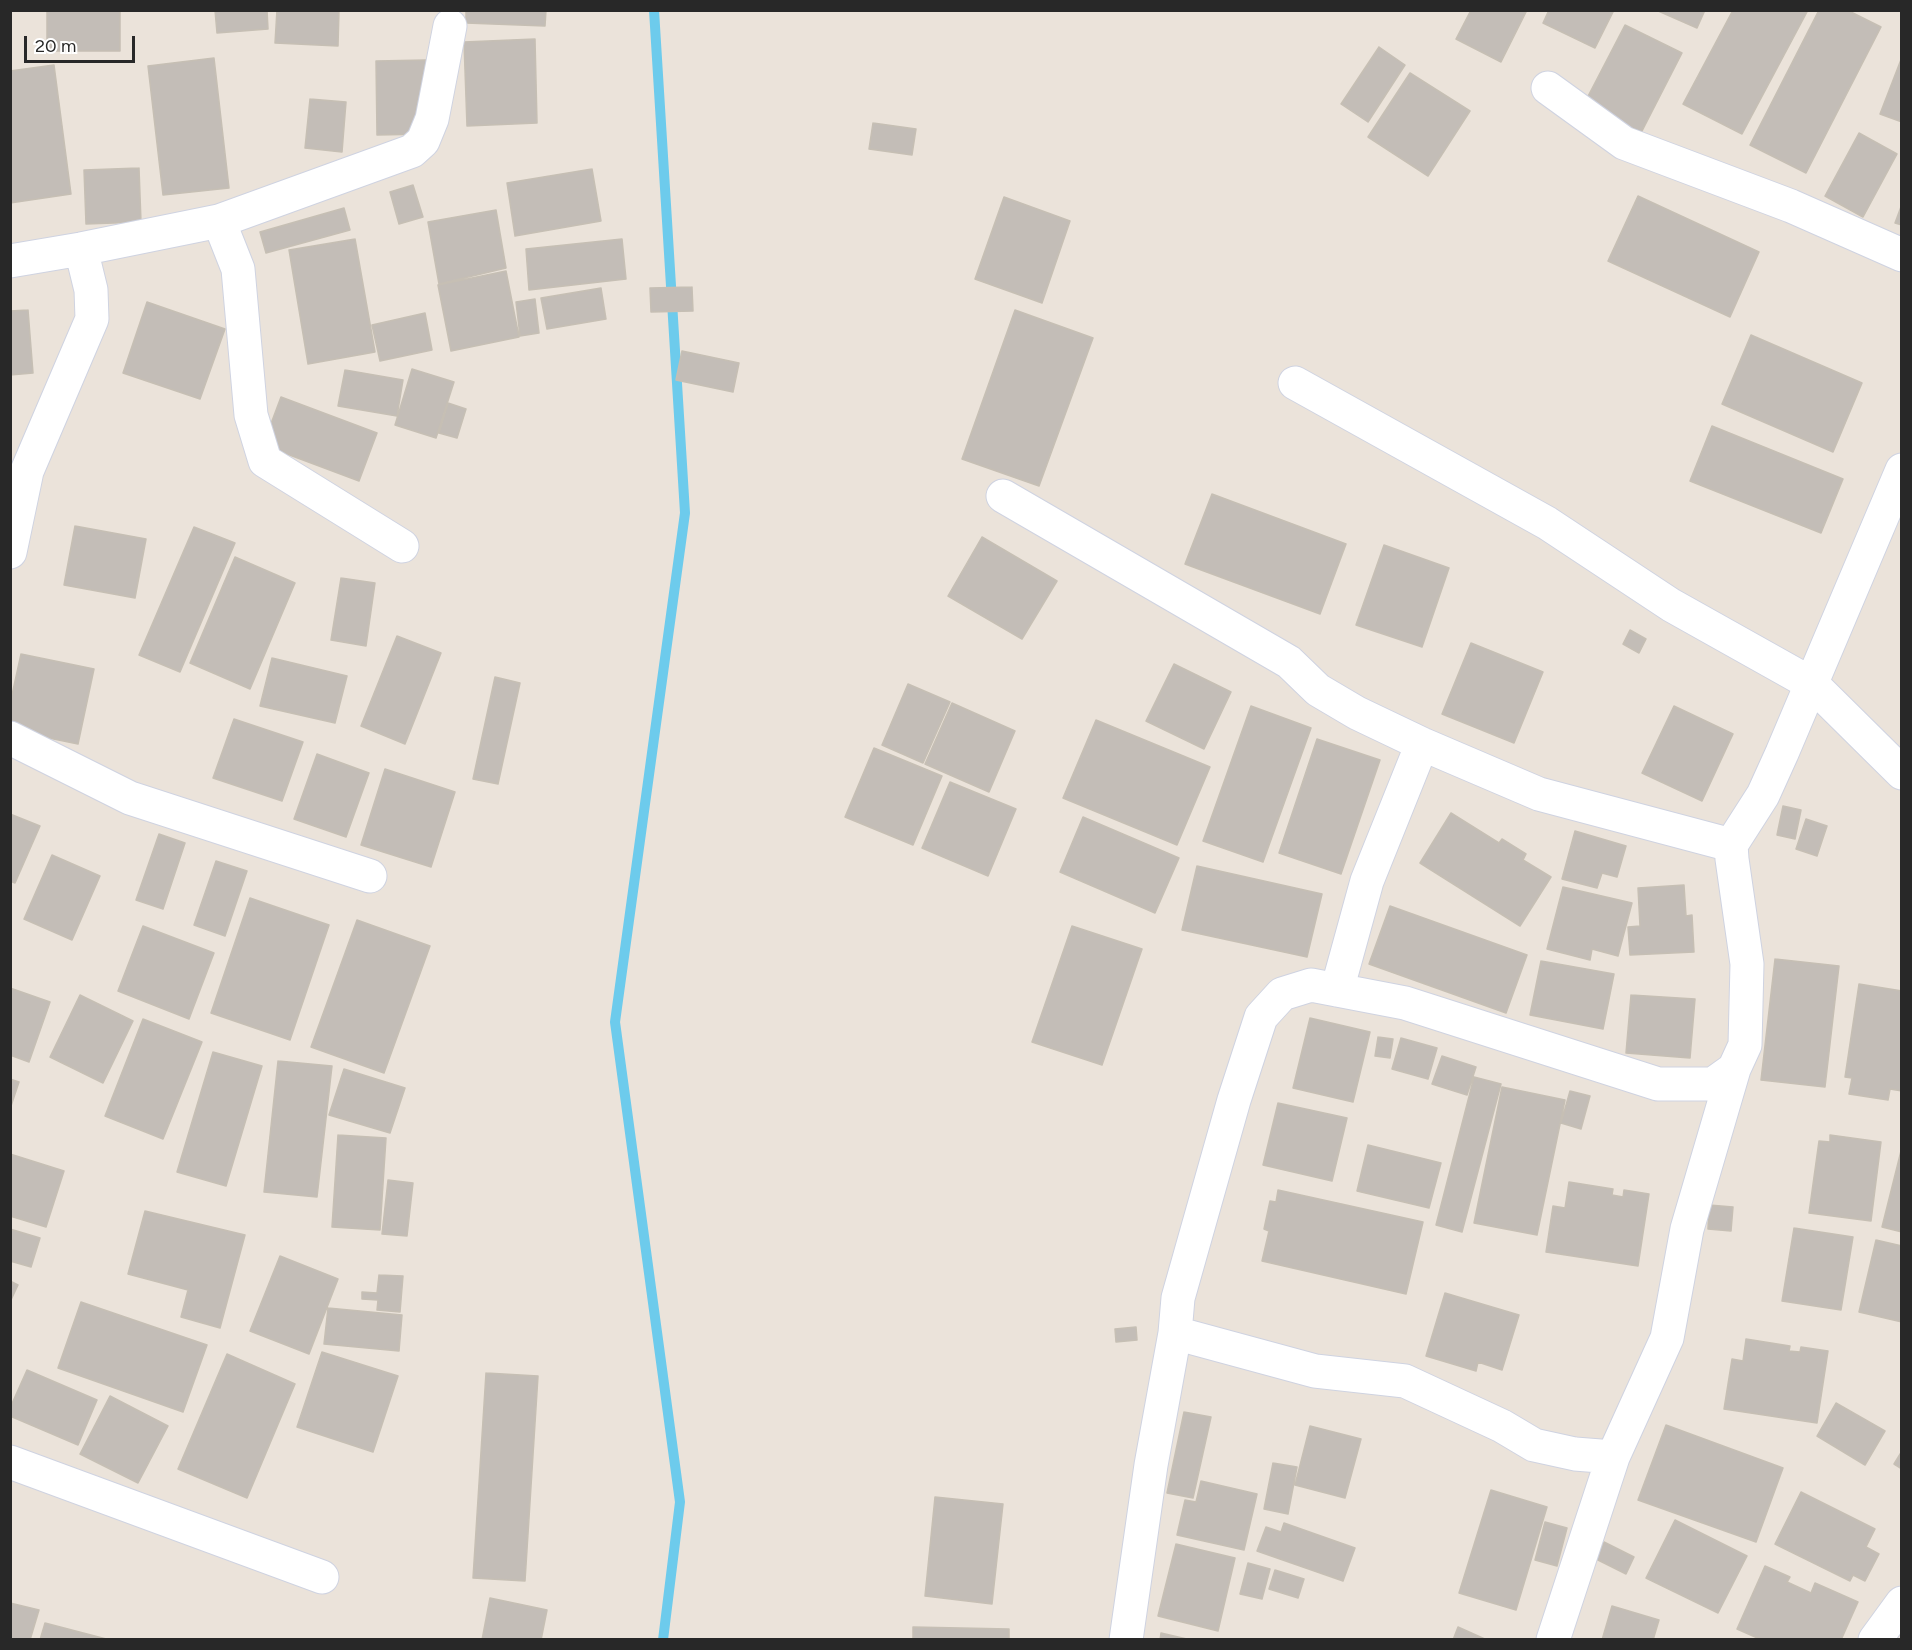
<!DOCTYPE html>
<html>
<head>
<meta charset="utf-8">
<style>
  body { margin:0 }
  #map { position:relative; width:1912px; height:1650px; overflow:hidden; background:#ebe3da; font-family:Figtree,sans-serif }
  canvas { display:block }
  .frame { position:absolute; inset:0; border:12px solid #282828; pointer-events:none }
  .scale { position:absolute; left:24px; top:36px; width:111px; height:27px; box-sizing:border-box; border:3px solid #282828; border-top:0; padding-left:8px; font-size:18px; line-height:21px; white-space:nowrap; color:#282828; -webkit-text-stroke:4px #fff; paint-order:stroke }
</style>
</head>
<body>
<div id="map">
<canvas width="1912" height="1650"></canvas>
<div class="frame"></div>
<div class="scale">20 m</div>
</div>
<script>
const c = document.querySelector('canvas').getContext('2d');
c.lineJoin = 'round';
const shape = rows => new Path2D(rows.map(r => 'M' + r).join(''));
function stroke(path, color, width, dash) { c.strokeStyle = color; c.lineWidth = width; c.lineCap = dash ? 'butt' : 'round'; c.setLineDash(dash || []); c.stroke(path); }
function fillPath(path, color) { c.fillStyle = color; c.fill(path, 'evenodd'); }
stroke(shape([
  [654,10,685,513,615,1022,680,1502,663,1640]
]), '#6dcbec', 10);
const building = shape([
  [47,10,120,10,120,51,47,51,47,10],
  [215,10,267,10,268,29,217,33,215,10],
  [277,10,339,10,338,46,275,43,277,10],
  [466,10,546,10,545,26,466,23,466,10],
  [1471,10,1527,10,1501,62,1456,39,1471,10],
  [1549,10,1614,10,1595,48,1543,23,1549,10],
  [1656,10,1705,10,1697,28,1656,10],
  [1733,10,1808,10,1742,134,1683,104,1733,10],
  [1819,10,1847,10,1881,27,1806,173,1750,145,1819,10],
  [1625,25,1682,53,1641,133,1584,104,1625,25],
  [535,39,537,123,467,126,464,42,535,39],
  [1379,47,1405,65,1368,122,1341,104,1379,47],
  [1902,57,1902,122,1880,114,1902,57],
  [214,58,229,188,163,195,148,66,214,58],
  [426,60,427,134,377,135,376,61,426,60],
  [54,65,71,194,10,203,10,71,54,65],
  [1410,73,1470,111,1428,176,1368,137,1410,73],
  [310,99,346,102,342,152,305,148,310,99],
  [873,123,916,129,912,155,869,149,873,123],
  [1859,133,1897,154,1863,217,1825,196,1859,133],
  [139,168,141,222,86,224,84,170,139,168],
  [592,169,601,221,515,236,507,183,592,169],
  [413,185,423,217,399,224,390,192,413,185],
  [1638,196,1759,252,1730,317,1608,261,1638,196],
  [1004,197,1070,221,1042,303,975,279,1004,197],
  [1902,204,1902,225,1895,223,1902,204],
  [344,208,350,230,266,253,260,232,344,208],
  [496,210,506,268,439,284,428,222,496,210],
  [355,239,375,352,308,364,289,250,355,239],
  [622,239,626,279,529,290,526,249,622,239],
  [506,271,519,337,451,351,438,285,506,271],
  [692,287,693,311,651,312,650,288,692,287],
  [601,288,606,319,547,329,541,298,601,288],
  [535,299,539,333,520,336,516,302,535,299],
  [147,302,225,329,200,399,123,373,147,302],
  [28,310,33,373,10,375,10,311,28,310],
  [1015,310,1093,338,1039,486,962,459,1015,310],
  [425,313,432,350,380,361,372,325,425,313],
  [1751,335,1862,383,1833,452,1722,404,1751,335],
  [682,351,739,363,733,392,676,380,682,351],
  [412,369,454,382,436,438,395,425,412,369],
  [345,370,403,380,397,416,338,406,345,370],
  [281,397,377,433,359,481,263,445,281,397],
  [448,403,466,409,457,438,439,433,448,403],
  [1712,426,1843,479,1821,533,1690,481,1712,426],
  [1212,494,1346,544,1320,614,1185,564,1212,494],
  [75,526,146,539,135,598,64,585,75,526],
  [194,527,235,543,180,672,139,655,194,527],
  [982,537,1057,581,1022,639,948,596,982,537],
  [1384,545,1449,568,1422,647,1356,625,1384,545],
  [235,557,295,583,250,689,190,663,235,557],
  [341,578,375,583,366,646,331,640,341,578],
  [1630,630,1646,639,1639,653,1623,644,1630,630],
  [397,636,441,653,405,744,361,726,397,636],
  [1471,643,1543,672,1514,743,1442,714,1471,643],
  [21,654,94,669,78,744,10,730,10,704,21,654],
  [272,658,347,676,335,723,260,706,272,658],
  [1174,664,1231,692,1204,749,1146,721,1174,664],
  [495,677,520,683,498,784,473,779,495,677],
  [908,684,950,702,923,763,882,745,908,684],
  [952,703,1015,731,989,792,925,764,952,703],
  [1251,706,1311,728,1263,862,1203,841,1251,706],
  [1674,706,1733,734,1702,801,1642,773,1674,706],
  [234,719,303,742,282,801,213,778,234,719],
  [1096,720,1210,767,1177,845,1063,798,1096,720],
  [1317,739,1380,760,1341,874,1279,853,1317,739],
  [874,748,942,776,913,845,845,817,874,748],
  [317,754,369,773,346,837,294,819,317,754],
  [385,769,455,792,431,867,361,845,385,769],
  [950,782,1016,809,988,876,922,848,950,782],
  [1783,806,1801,810,1795,839,1777,835,1783,806],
  [1451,813,1499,843,1502,839,1526,854,1523,860,1551,877,1520,926,1420,863,1451,813],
  [10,814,40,826,15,883,10,881,10,814],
  [1083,817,1179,858,1155,913,1060,872,1083,817],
  [1806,819,1827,826,1817,856,1796,849,1806,819],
  [1575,831,1626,846,1617,877,1602,873,1597,888,1562,879,1575,831],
  [159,834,185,843,163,909,136,900,159,834],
  [52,855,100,876,72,940,24,919,52,855],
  [216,861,247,871,225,936,194,925,216,861],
  [1197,866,1322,894,1307,957,1182,930,1197,866],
  [1684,885,1686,916,1692,915,1694,952,1630,955,1628,927,1640,926,1638,888,1684,885],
  [1563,887,1632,903,1618,956,1592,949,1590,960,1547,949,1563,887],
  [250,898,329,925,290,1040,211,1013,250,898],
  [1390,906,1527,955,1506,1013,1369,964,1390,906],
  [357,920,430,946,384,1073,311,1047,357,920],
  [143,926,214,953,189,1019,118,991,143,926],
  [1072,926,1142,949,1102,1065,1032,1042,1072,926],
  [1775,959,1839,966,1825,1087,1761,1080,1775,959],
  [1541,961,1614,974,1603,1029,1530,1015,1541,961],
  [1859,984,1902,991,1902,1091,1890,1089,1888,1100,1849,1094,1852,1078,1845,1077,1859,984],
  [10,988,50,1002,29,1062,10,1055,10,988],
  [80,995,133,1021,103,1083,50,1057,80,995],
  [1631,995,1695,999,1690,1058,1626,1053,1631,995],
  [1310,1018,1370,1032,1353,1102,1293,1088,1310,1018],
  [143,1019,202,1042,163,1139,105,1116,143,1019],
  [1378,1037,1393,1039,1390,1058,1375,1056,1378,1037],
  [1401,1038,1437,1048,1428,1079,1392,1069,1401,1038],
  [213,1052,262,1066,226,1186,177,1172,213,1052],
  [1442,1056,1476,1067,1467,1095,1432,1084,1442,1056],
  [278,1061,332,1066,317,1197,264,1192,278,1061],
  [344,1069,405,1088,390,1133,329,1115,344,1069],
  [1474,1077,1501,1084,1462,1232,1436,1225,1474,1077],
  [10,1079,19,1082,10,1109,10,1079],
  [1502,1087,1565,1100,1537,1235,1474,1223,1502,1087],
  [1570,1091,1590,1096,1581,1129,1561,1123,1570,1091],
  [1278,1103,1347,1118,1332,1181,1263,1165,1278,1103],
  [338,1135,386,1138,380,1230,332,1227,338,1135],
  [1830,1135,1881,1142,1871,1221,1809,1213,1819,1141,1830,1142,1830,1135],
  [1368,1145,1441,1163,1429,1208,1357,1191,1368,1145],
  [1902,1147,1902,1232,1882,1227,1902,1147],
  [10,1154,64,1171,46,1227,10,1216,10,1154],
  [388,1180,413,1183,407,1236,382,1234,388,1180],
  [1569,1182,1613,1189,1612,1195,1623,1197,1624,1190,1649,1194,1638,1266,1546,1252,1553,1206,1565,1208,1569,1182],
  [1278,1190,1423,1222,1406,1294,1262,1261,1269,1231,1264,1229,1270,1201,1276,1202,1278,1190],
  [1709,1205,1733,1207,1731,1231,1708,1229,1709,1205],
  [145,1211,245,1235,220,1328,181,1317,188,1290,128,1274,145,1211],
  [1794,1228,1853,1237,1841,1310,1782,1301,1794,1228],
  [10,1229,40,1238,31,1267,10,1261,10,1229],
  [1876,1240,1902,1246,1902,1322,1859,1312,1876,1240],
  [280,1256,338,1279,309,1354,250,1331,280,1256],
  [379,1275,403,1276,400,1312,377,1310,378,1300,362,1299,362,1292,377,1293,379,1275],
  [10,1281,18,1285,10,1302,10,1281],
  [1445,1293,1519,1315,1502,1370,1478,1362,1476,1371,1426,1356,1445,1293],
  [81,1302,207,1345,183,1412,58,1368,81,1302],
  [328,1308,402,1315,399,1351,324,1344,328,1308],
  [1136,1327,1137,1340,1116,1342,1115,1329,1136,1327],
  [1746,1339,1790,1346,1789,1351,1800,1352,1801,1347,1828,1351,1817,1423,1724,1409,1732,1359,1743,1361,1746,1339],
  [322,1352,398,1376,373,1452,297,1427,322,1352],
  [227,1354,295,1384,247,1498,178,1469,227,1354],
  [27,1370,97,1400,78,1445,10,1416,10,1408,27,1370],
  [486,1373,538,1376,525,1581,473,1578,486,1373],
  [110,1396,168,1426,138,1483,80,1454,110,1396],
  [1836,1403,1885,1431,1865,1465,1817,1436,1836,1403],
  [1184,1412,1211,1417,1193,1498,1167,1493,1184,1412],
  [1666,1425,1783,1468,1756,1542,1638,1500,1666,1425],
  [1310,1426,1361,1439,1345,1498,1295,1485,1310,1426],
  [1902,1451,1902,1469,1894,1464,1902,1451],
  [1273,1463,1297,1467,1288,1514,1264,1509,1273,1463],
  [1201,1481,1257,1494,1244,1550,1177,1535,1185,1500,1196,1502,1201,1481],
  [1491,1490,1547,1507,1516,1610,1459,1593,1491,1490],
  [1801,1492,1875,1529,1866,1547,1879,1554,1865,1581,1853,1575,1850,1581,1775,1544,1801,1492],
  [935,1497,1003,1504,992,1604,925,1596,935,1497],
  [1675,1520,1747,1556,1718,1613,1646,1578,1675,1520],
  [1545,1522,1567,1528,1557,1566,1535,1560,1545,1522],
  [1284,1523,1355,1548,1343,1581,1257,1551,1266,1527,1281,1532,1284,1523],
  [1604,1542,1634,1557,1626,1574,1596,1559,1604,1542],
  [1176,1544,1235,1558,1218,1631,1158,1616,1176,1544],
  [1248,1563,1270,1569,1262,1599,1240,1594,1248,1563],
  [1765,1566,1790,1577,1787,1582,1811,1593,1815,1583,1858,1602,1841,1640,1762,1640,1737,1629,1765,1566],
  [1275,1570,1304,1579,1298,1598,1269,1589,1275,1570],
  [490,1598,547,1610,541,1640,482,1640,490,1598],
  [10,1603,39,1610,30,1640,10,1640,10,1603],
  [1612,1606,1659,1620,1653,1640,1602,1640,1612,1606],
  [45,1623,110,1640,40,1640,45,1623],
  [913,1627,1009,1629,1009,1640,913,1640,913,1627],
  [1458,1627,1487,1640,1453,1640,1458,1627],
  [1161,1633,1191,1640,1160,1640,1161,1633]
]);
fillPath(building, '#c3bdb7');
stroke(building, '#c6bfb4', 1.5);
const minor = shape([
  [1548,88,1624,143,1791,206,1902,255],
  [219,221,238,269,251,415,265,461,402,546],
  [10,261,81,249,219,221,412,151,423,141,432,119,450,26],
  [1295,383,1547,523,1671,605,1812,684,1902,773],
  [1003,496,1289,662,1318,690,1357,713,1422,744,1539,794,1731,845],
  [10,552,27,471,92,319,91,290,81,249],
  [10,738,130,798,370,876],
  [1337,990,1367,881,1422,744],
  [1175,1333,1315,1371,1405,1381,1502,1426,1534,1445,1575,1454,1613,1457],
  [10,1462,322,1577],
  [1126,1640,1151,1465,1175,1333,1178,1298,1234,1100,1261,1017,1282,994,1311,985,1405,1003,1658,1084,1713,1084,1734,1069,1745,1045,1747,964,1732,859,1731,845,1763,795,1782,753,1902,470],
  [1553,1640,1613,1457,1667,1338,1687,1229,1734,1069],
  [1875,1640,1902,1603]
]);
stroke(minor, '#cfd3e1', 35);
stroke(minor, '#fff', 33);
</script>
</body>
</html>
